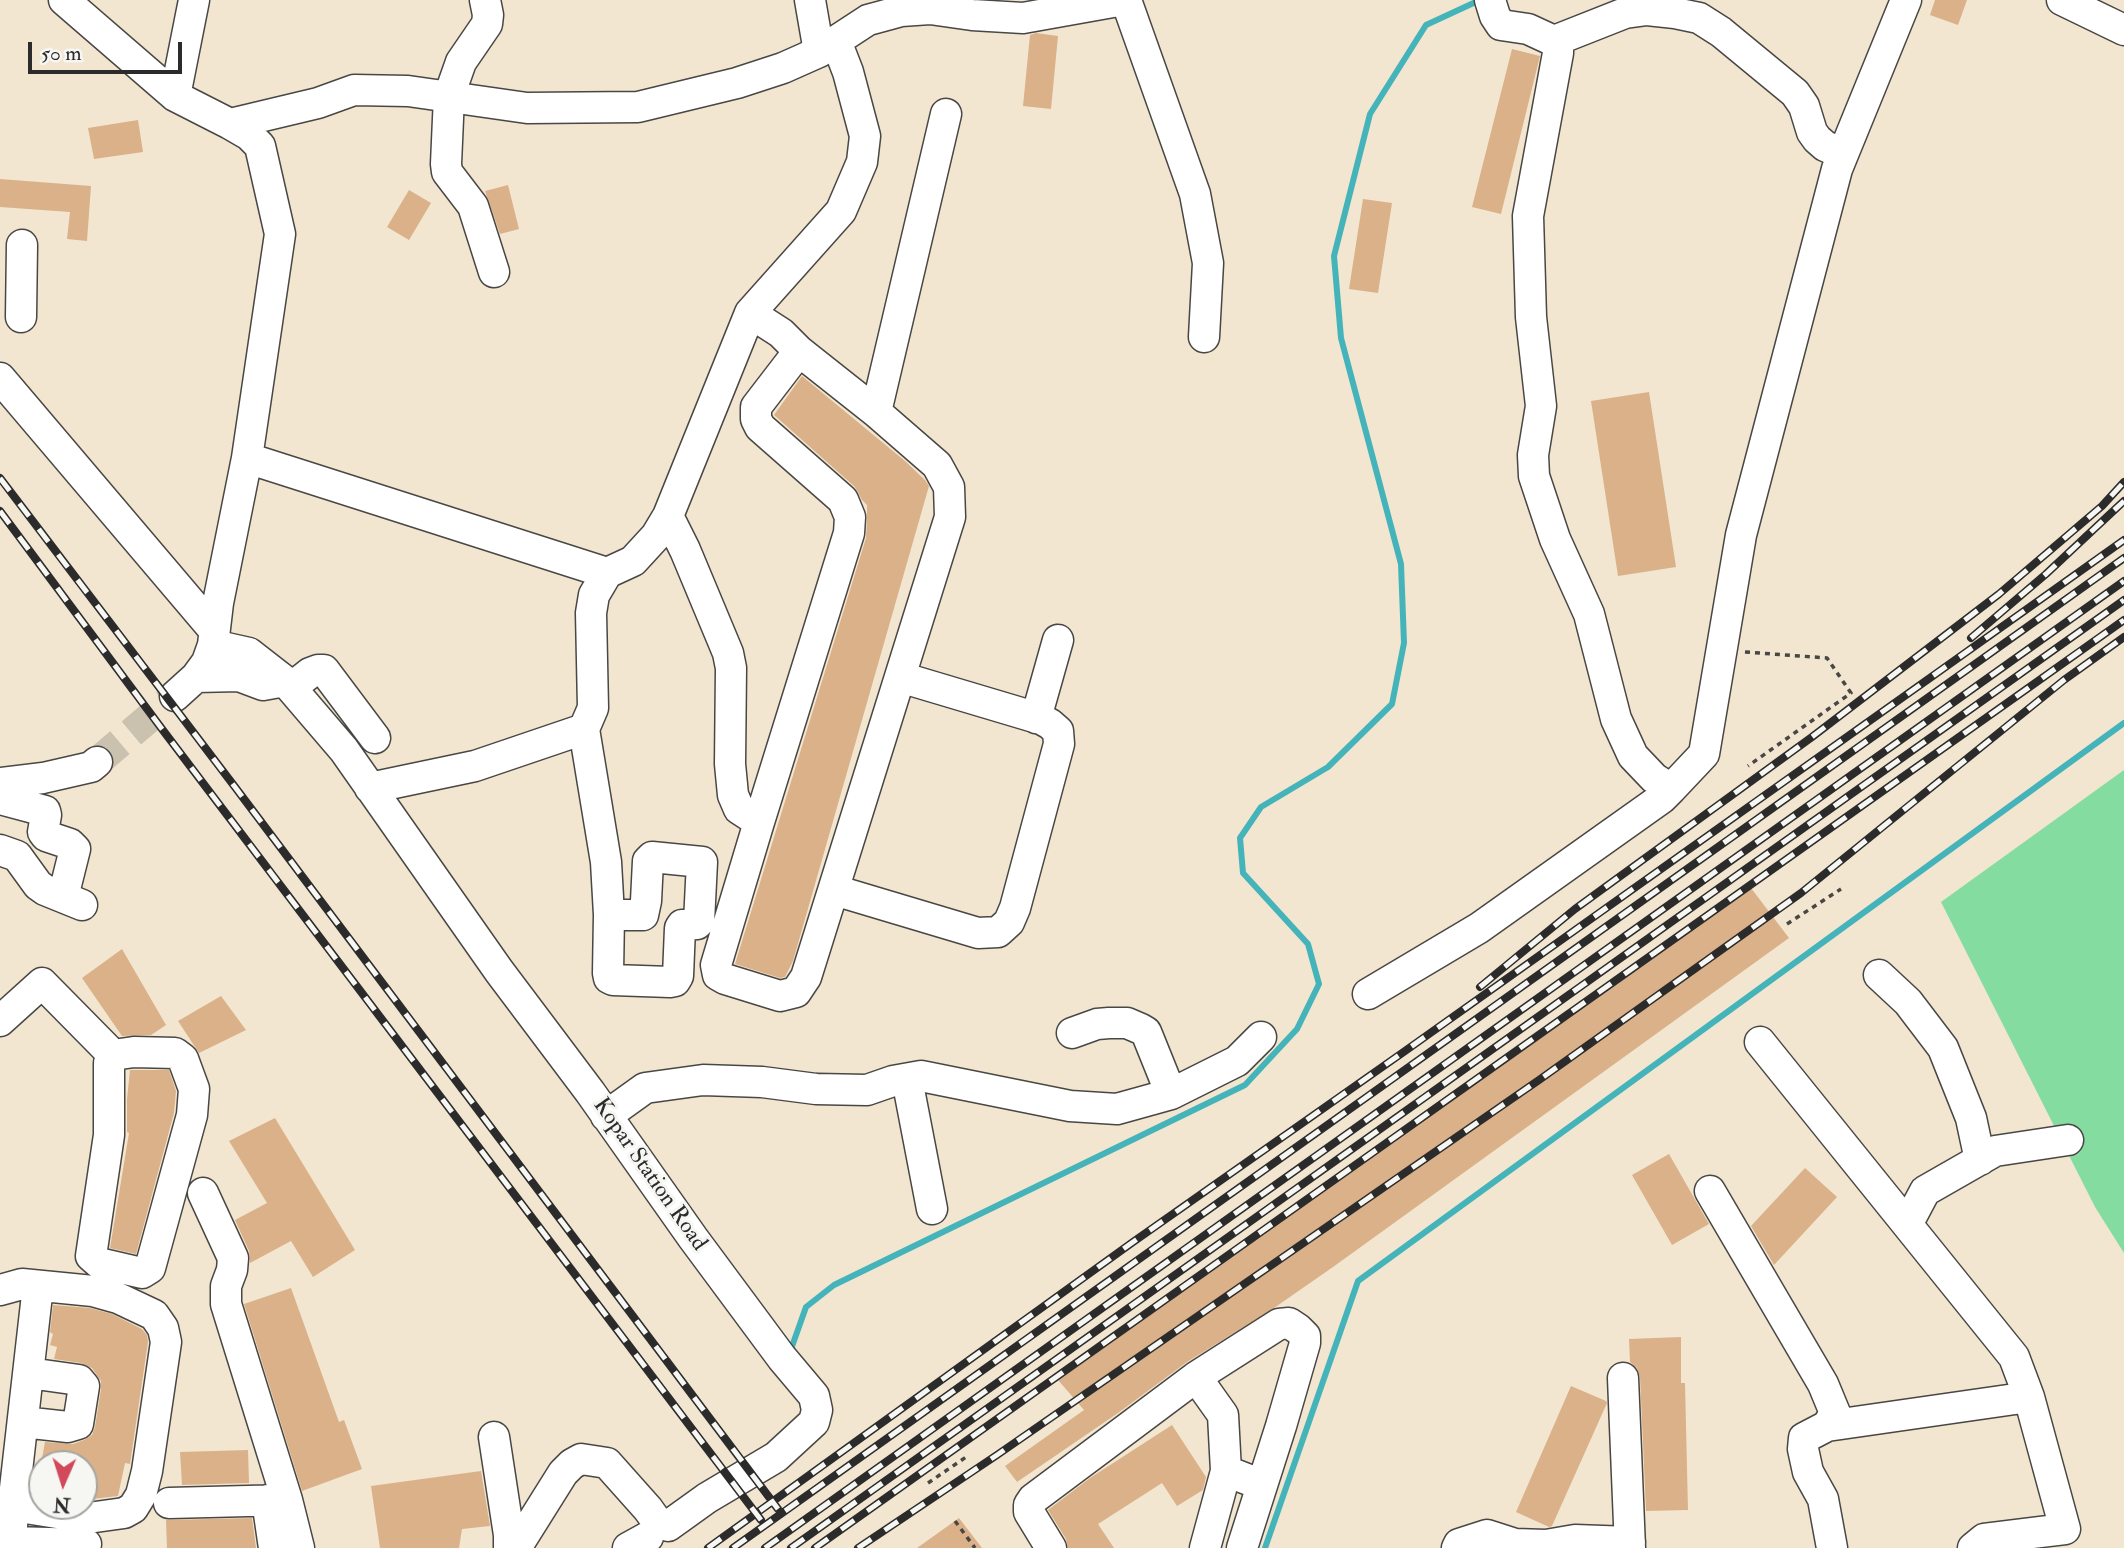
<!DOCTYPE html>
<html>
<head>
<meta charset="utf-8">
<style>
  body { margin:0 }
  #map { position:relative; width:2124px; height:1548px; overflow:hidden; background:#f2e6d0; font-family:"IM FELL Double Pica",serif }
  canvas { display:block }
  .north { position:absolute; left:28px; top:1450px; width:70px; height:70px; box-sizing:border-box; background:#f6f6f2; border:2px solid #a5a5a2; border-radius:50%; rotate:183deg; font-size:19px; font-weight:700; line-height:28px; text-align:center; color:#2b2b2b }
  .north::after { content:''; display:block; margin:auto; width:24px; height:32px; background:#d1495b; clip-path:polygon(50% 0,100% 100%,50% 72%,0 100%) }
  .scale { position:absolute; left:28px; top:42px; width:154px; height:32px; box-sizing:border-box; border:4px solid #2b2b2b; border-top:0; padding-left:9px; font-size:21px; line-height:24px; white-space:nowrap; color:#2b2b2b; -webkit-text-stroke:5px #f6f6f2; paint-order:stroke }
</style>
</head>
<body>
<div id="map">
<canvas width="2124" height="1548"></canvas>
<div class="north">N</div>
<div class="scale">50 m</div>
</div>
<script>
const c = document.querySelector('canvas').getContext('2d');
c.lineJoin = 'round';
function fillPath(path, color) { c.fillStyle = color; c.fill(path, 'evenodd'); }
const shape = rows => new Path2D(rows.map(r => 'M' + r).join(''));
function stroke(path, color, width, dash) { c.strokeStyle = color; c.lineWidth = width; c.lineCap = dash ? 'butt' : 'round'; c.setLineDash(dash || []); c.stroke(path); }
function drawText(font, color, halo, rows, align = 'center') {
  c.font = font + ' "IM FELL Double Pica",serif'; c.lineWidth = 6; c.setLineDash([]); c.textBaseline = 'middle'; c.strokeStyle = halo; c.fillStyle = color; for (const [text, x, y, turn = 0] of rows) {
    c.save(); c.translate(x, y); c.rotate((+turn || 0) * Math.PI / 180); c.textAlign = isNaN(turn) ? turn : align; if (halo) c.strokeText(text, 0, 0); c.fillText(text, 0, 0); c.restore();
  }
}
fillPath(shape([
  [2124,770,2124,1253,2095,1207,1941,902]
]), '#84dca1');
stroke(shape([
  [790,1352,806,1307,834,1285,1245,1085,1297,1029,1319,984,1308,944,1243,873,1240,838,1261,807,1328,767,1392,704,1404,643,1401,564,1341,338,1334,256,1370,114,1426,25,1480,0],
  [1265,1548,1358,1281,2124,723]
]), '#44b4ba', 6);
fillPath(shape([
  [1935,0,1967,0,1958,25,1930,15],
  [1036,33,1058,36,1051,109,1023,106,1030,35],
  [1512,49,1540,56,1501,214,1472,207],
  [138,120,143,152,94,159,88,128],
  [0,179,91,186,87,241,67,239,70,212,0,207],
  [508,185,519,229,500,234,485,191],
  [409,190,431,203,409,240,387,227],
  [1363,199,1392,203,1378,293,1349,289],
  [802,376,905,461,925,480,929,486,793,961,785,977,780,978,735,964,866,538,867,518,867,505,862,500,855,487,774,415],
  [1649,392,1676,567,1618,576,1591,401],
  [1751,888,1789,938,1333,1267,1274,1308,1187,1362,1118,1413,1017,1482,1005,1466,1084,1410,1058,1380],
  [122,949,166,1025,151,1035,122,1036,82,978],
  [221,996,246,1030,199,1053,178,1021],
  [130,1070,169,1070,176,1091,174,1113,136,1254,110,1248,129,1133,127,1132,127,1099],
  [275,1118,355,1250,313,1277,291,1241,250,1263,249,1251,235,1220,267,1203,229,1141],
  [1669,1154,1709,1224,1672,1245,1632,1175],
  [1805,1168,1837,1197,1774,1265,1751,1226],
  [291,1288,339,1422,344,1420,362,1469,302,1491,244,1304],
  [53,1305,90,1308,112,1314,142,1329,147,1335,148,1342,130,1464,125,1463,118,1496,84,1500,84,1464,41,1464,45,1442,73,1444,84,1440,92,1435,95,1427,101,1389,101,1381,92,1368,81,1363,54,1359,57,1347,50,1345,53,1334,50,1332],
  [1681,1337,1681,1383,1685,1383,1688,1510,1646,1511,1640,1377,1637,1368,1630,1362,1629,1339],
  [1571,1386,1606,1401,1607,1403,1552,1526,1549,1527,1516,1512],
  [1172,1425,1206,1477,1203,1490,1177,1506,1162,1483,1098,1524,1114,1548,1068,1548,1066,1539,1048,1510,1090,1478],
  [248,1450,249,1483,182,1485,180,1452],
  [481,1471,490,1526,462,1529,459,1548,380,1548,371,1486],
  [252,1518,256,1548,167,1548,166,1520],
  [959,1518,982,1548,917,1548]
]), '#dbb189');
stroke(shape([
  [97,762,175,696]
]), '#cac1af', 30, [30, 15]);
const minor = shape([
  [64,0,175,96,230,124,249,135,260,146,280,234,247,458,218,603,213,645,207,662,196,677,175,696],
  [485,0,488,15,487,24,461,62,449,96,446,164,447,172,473,206,494,272],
  [810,0,819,52],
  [1126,0,1195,194,1208,263,1204,337],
  [1490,0,1495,16,1501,25,1528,29,1554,41,1558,45,1558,53,1528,216,1531,317,1541,406,1533,455,1534,476,1555,539,1589,614,1616,719,1633,756,1654,778,1671,789,1704,754,1741,535,1837,169,1906,0],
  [2062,0,2124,30],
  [1554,41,1625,13,1647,10,1675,13,1699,18,1721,32,1795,93,1804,106,1812,132,1817,139,1825,146,1843,154],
  [175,96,194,0],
  [230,124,318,103,354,90,408,91,527,108,638,107,737,83,783,68,819,52,868,20,901,11,930,9,972,15,1023,18,1124,0],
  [21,317,22,245],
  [0,378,214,630],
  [876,412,946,114],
  [247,458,607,573],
  [668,516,685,550,728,653,731,668,730,764,733,795,739,809,759,822,716,965,718,975,725,979,780,996,796,992,806,977,950,517,949,487,937,465,876,412,799,351,781,333,750,313],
  [213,645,249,653,285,681,344,750,499,971,590,1092,693,1238,782,1358,814,1396,817,1410,814,1422,776,1457,707,1498,668,1526,658,1523,648,1509,607,1463,581,1459,572,1464,563,1473,516,1548],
  [196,677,239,676,263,685,285,681],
  [291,688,310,673,318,670,324,670,375,738],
  [1036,718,1058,640],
  [584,729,606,862,609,915],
  [0,783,43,778,91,767,97,762],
  [370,788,475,766,584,729,593,708,591,613,594,595,607,573,633,561,656,536,668,516,750,313,841,211,862,162,865,136,848,72,836,41],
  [0,799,45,811,46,815,43,832,46,836,70,844,75,849,63,897],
  [759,822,849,533,850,517,843,500,760,427,756,419,756,407,799,351],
  [0,850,17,856,38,885,45,890,82,905],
  [652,857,702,862,699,922,697,924,682,925,680,928,678,976,675,981,670,982,613,980,609,978,608,973,609,915,643,915,646,901,648,861,652,857],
  [834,890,978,933,998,932,1009,922,1015,908,1059,744,1058,731,1050,724,1041,719,900,677],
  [1879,975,1908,1002,1943,1048,1971,1118,1980,1160],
  [1368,994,1479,928,1662,798,1671,789],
  [0,1021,42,983,113,1055],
  [1072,1033,1097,1024,1109,1023,1127,1023,1141,1029,1146,1032,1171,1094],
  [1760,1042,2014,1357,2029,1397,2065,1529,1984,1539,1973,1548],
  [134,1052,175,1053,183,1059,194,1089,192,1115,150,1268,142,1273,99,1263,91,1256,109,1135,109,1063,113,1055,134,1052],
  [907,1079,932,1209],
  [606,1116,645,1088,703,1080,762,1082,816,1089,867,1090,893,1081,921,1076,1070,1106,1117,1109,1171,1094,1237,1061,1261,1037],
  [1710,1191,1823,1384,1835,1413,1827,1426,1804,1438,1803,1449,1808,1472,1823,1499,1832,1548],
  [203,1193,233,1258,232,1270,226,1286,226,1304,287,1500,299,1548],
  [1908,1223,1925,1191,1995,1151,2068,1140],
  [0,1290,22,1284,93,1291,118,1298,154,1315,163,1328,166,1342,147,1471,141,1495,133,1508,124,1513,88,1518,13,1506],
  [1196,1377,1279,1324,1289,1323,1298,1329,1305,1336,1305,1343,1281,1426,1242,1548],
  [1623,1378,1630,1548],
  [23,1422,68,1427,78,1424,84,1386,79,1380,29,1373],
  [1827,1426,2029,1397],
  [494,1437,509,1535,509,1548],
  [267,1500,274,1548],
  [169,1503,287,1500],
  [11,1542,86,1544],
  [11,1548,13,1506,38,1286],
  [628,1548,648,1537],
  [1051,1548,1029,1512,1029,1505,1033,1499,1196,1377,1223,1415,1226,1471,1262,1485],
  [1205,1548,1226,1471],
  [1457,1548,1459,1544,1487,1535,1515,1544,1546,1545,1575,1540,1630,1542]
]);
stroke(minor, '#494744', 33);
stroke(shape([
  [1745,652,1827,658,1851,693,1748,766],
  [1787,924,1841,889],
  [928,1483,969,1455],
  [955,1521,975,1548]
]), '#494744', 3.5, [5, 5]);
stroke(minor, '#fff', 30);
const rail = shape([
  [0,478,235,787,778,1509],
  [0,511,162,729,761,1520],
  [1971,638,2046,574,2124,501],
  [1480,987,1575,909,1812,737,1999,594,2102,506,2124,482],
  [708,1548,1133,1242,1405,1051,2124,540],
  [733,1548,2124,558],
  [765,1548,2124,581],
  [791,1548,2124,600],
  [815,1548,2124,620],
  [858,1548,997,1455,1539,1080,1801,893,2064,680,2124,637]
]);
stroke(rail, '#2b2b2b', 8);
stroke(rail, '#f6f6f2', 5, [16]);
drawText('23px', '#2b2b2b', '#f6f6f2', [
  ["Kopar Station Road",649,1175,55]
]);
</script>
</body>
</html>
